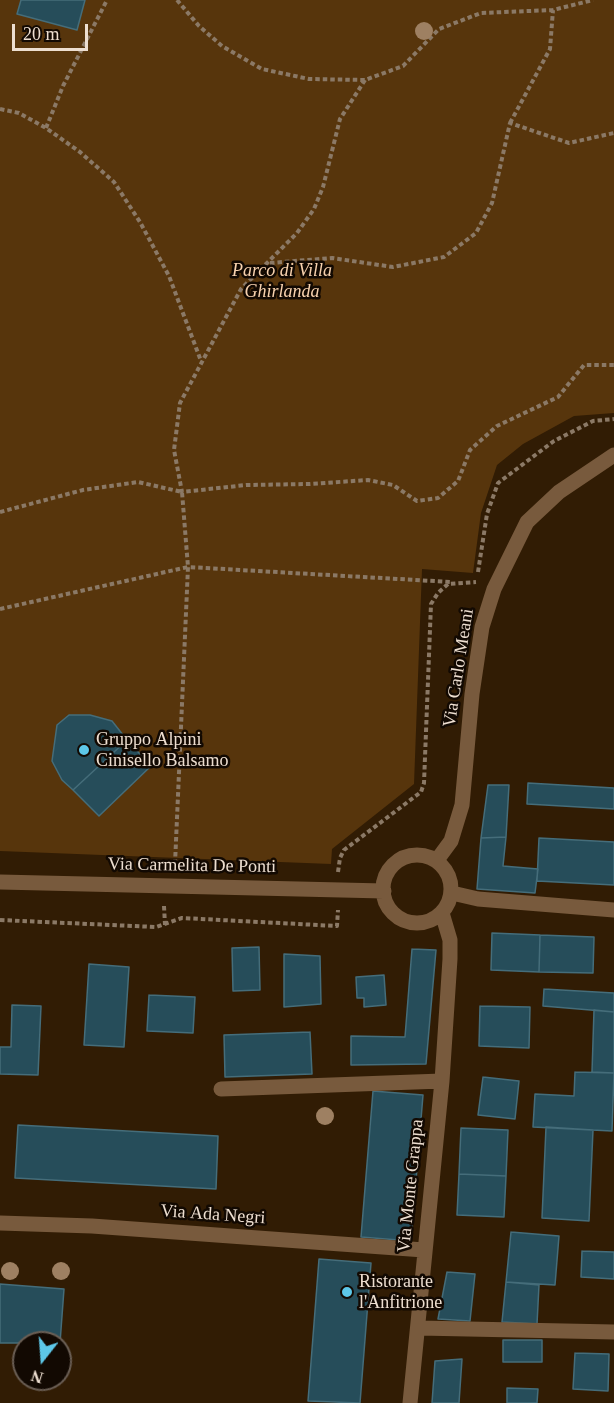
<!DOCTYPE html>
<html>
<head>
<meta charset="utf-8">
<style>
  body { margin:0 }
  #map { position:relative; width:614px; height:1403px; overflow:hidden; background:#311c04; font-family:Georgia,serif }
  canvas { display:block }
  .north { position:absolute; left:12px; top:1331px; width:60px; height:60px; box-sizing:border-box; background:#120902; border:2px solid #6a5e54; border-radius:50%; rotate:197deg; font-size:16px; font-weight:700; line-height:24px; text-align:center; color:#edded0 }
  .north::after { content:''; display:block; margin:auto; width:21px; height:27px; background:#5dc7e8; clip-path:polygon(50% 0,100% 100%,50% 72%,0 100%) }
  .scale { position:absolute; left:12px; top:24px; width:76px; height:27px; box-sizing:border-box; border:3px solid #edded0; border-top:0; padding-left:8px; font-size:18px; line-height:21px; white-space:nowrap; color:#edded0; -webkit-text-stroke:4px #120902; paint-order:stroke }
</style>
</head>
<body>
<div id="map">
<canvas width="614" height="1403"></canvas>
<div class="north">N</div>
<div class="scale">20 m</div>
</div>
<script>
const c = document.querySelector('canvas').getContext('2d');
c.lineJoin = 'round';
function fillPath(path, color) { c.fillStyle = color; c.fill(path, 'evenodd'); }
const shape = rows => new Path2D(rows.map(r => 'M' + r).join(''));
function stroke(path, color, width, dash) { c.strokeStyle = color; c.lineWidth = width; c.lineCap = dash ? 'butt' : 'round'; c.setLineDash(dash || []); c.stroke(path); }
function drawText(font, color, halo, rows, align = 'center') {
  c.font = font + ' Georgia,serif'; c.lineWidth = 5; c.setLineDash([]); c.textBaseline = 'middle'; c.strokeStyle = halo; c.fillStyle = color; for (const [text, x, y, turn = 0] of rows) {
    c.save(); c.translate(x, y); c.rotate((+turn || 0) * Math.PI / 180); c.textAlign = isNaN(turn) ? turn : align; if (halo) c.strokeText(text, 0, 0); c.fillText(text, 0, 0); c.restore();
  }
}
fillPath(shape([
  [0,0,614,0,614,413,574,416,523,444,497,465,481,513,473,573,422,569,414,784,332,849,331,864,0,851]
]), '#57350c');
const building = shape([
  [21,0,85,0,77,30,17,14,21,0],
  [69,715,90,715,112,721,127,740,73,790,62,780,52,761,57,725,69,715],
  [127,740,151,766,99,816,73,790,127,740],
  [528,783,614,788,614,809,527,804,528,783],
  [488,785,509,785,506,837,481,838,488,785],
  [506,837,503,866,538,869,535,893,477,889,481,838,506,837],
  [539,838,614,842,614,885,537,881,539,838],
  [492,933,540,935,539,972,491,970,492,933],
  [540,935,594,937,593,973,539,972,540,935],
  [259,947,260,990,233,991,232,948,259,947],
  [412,949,436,950,426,1064,351,1065,351,1036,405,1037,412,949],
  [284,954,320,956,321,1004,284,1007,284,954],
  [89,964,129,967,124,1047,84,1045,89,964],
  [384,975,386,1005,364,1007,364,998,357,998,356,977,384,975],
  [544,989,614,993,614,1012,543,1006,544,989],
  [149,995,195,997,193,1033,147,1031,149,995],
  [12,1005,41,1006,38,1075,0,1074,0,1047,11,1047,12,1005],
  [480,1006,530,1007,529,1048,479,1046,480,1006],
  [594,1010,614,1012,614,1073,592,1072,594,1010],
  [310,1032,312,1074,225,1077,224,1035,310,1032],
  [575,1072,614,1073,612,1131,533,1127,535,1094,574,1096,575,1072],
  [483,1077,519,1081,515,1119,478,1115,483,1077],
  [373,1091,423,1095,411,1241,361,1237,373,1091],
  [18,1125,218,1136,216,1189,15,1178,18,1125],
  [546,1127,593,1130,589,1221,542,1218,546,1127],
  [461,1128,508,1130,506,1176,459,1174,461,1128],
  [459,1174,506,1176,504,1217,457,1215,459,1174],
  [511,1232,559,1236,555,1285,506,1282,511,1232],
  [582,1251,614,1252,614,1279,581,1277,582,1251],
  [319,1259,371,1263,360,1403,308,1401,319,1259],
  [447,1272,475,1274,470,1321,438,1319,447,1272],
  [506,1282,539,1285,537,1324,502,1322,506,1282],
  [0,1284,64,1289,60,1343,0,1343,0,1284],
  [503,1340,542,1340,542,1362,503,1362,503,1340],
  [575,1353,609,1354,608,1391,573,1389,575,1353],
  [462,1359,459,1403,432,1403,435,1361,462,1359],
  [507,1388,538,1389,537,1403,507,1403,507,1388]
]);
fillPath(building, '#264d5a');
stroke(building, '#456d7a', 1.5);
stroke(shape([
  [177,0,199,26,222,46,262,69,309,79,365,80,403,66,439,29,481,13,553,10,593,0],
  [365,80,340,119,323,187,314,209,297,233,241,289,180,403,174,450,182,492,246,485,309,484,368,480,393,485,417,501,438,498,458,481,470,450,497,426,558,397,584,365,614,365],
  [0,109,19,113,46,128,80,152,114,182,140,222,169,276,201,361],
  [510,123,550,49,553,10],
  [46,128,63,86,107,0],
  [270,263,332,258,393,267,444,257,476,233,492,203,510,123,569,143,614,133],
  [0,512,83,490,138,482,182,492,188,567,0,609],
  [478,572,487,514,498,483,554,441,593,421,614,419],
  [175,864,188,567,451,582],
  [338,872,340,858,344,850,421,792,424,783,431,604,438,593,448,584,476,582],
  [164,906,165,925],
  [0,920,156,927,182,918,337,926,338,910]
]), '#8b7966', 4, [4.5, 3]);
stroke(shape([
  '383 889a34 34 0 1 1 68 0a34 34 0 1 1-68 0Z',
  [437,860,451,841,462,805,472,694,482,627,494,589,527,522,559,492,614,455],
  [0,882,384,891],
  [452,893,478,899,614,910],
  [221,1089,442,1081],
  [0,1223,92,1226,424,1250],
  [419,1328,614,1332],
  [410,1403,442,1081,450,959,450,940,442,913]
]), '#785a3d', 15);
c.fillStyle = '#9e8062';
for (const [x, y] of [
  [424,31],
  [325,1116],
  [10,1271],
  [61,1271]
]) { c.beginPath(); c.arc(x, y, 9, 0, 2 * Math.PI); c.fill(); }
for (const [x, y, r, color] of [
  [84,750,6,"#5dc7e8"],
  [347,1292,6,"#5dc7e8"]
]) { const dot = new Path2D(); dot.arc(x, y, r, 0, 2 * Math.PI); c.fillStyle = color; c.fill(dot); stroke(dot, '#120902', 2); }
drawText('italic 18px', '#f8d2ae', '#120902', [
  ["Parco di Villa",282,271],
  ["Ghirlanda",282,292]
]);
drawText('18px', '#edded0', '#120902', [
  ["Via Carlo Meani",459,668,-81],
  ["Via Carmelita De Ponti",192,866,1],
  ["Via Monte Grappa",411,1186,-84],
  ["Via Ada Negri",213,1215,4]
]);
drawText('18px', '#edded0', '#120902', [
  ["Gruppo Alpini",96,740],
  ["Cinisello Balsamo",96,761],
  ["Ristorante",359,1282],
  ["l'Anfitrione",359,1303]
], 'left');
</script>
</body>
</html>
